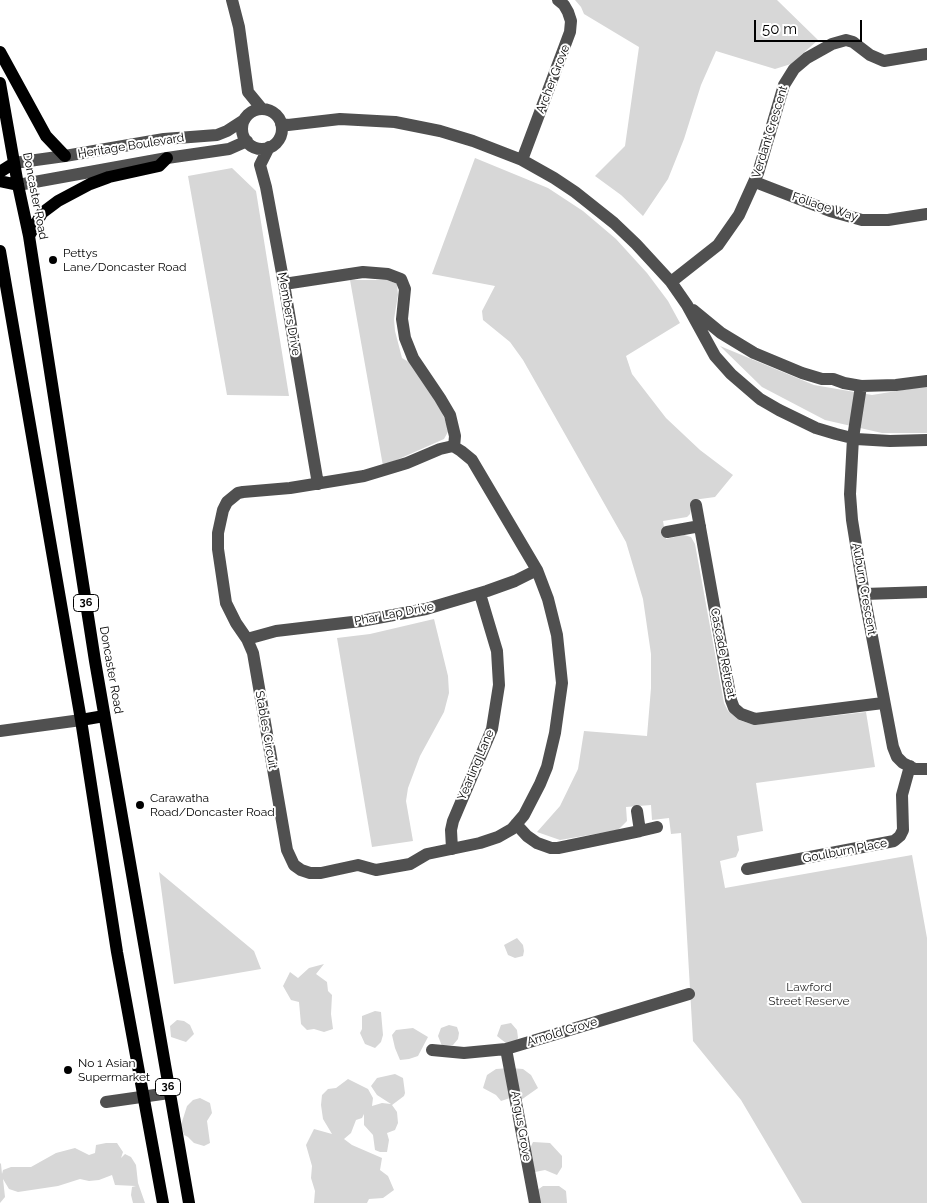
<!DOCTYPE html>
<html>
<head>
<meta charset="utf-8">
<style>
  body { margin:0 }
  #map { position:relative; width:927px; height:1203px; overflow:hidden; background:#fff; font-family:Raleway,sans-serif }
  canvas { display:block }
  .scale { position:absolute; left:754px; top:20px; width:108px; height:22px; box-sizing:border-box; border:2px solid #000; border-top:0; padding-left:6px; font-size:15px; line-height:18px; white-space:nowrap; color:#000; -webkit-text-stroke:4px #fff; paint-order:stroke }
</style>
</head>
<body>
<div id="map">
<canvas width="927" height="1203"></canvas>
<div class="scale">50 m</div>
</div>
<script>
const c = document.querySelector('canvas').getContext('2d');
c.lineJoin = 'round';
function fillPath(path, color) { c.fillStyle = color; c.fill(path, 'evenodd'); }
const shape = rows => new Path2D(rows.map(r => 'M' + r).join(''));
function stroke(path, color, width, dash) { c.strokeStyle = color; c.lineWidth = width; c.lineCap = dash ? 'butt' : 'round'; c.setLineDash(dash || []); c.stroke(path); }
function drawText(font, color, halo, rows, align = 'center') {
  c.font = font + ' Raleway,sans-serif'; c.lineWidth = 4; c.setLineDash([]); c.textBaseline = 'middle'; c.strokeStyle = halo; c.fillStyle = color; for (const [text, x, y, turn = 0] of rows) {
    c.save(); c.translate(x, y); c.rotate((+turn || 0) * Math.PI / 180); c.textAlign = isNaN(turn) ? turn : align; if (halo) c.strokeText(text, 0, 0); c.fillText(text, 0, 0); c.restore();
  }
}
fillPath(shape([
  [575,0,777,0,818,40,791,64,775,69,716,51,701,85,684,139,668,179,643,216,621,195,595,176,625,146,639,47,584,14,581,7],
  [475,158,548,188,583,211,616,239,647,273,668,301,680,323,626,356,632,374,666,418,700,450,733,475,715,497,693,500,690,514,687,517,663,521,666,539,684,535,691,537,695,544,724,703,728,711,739,720,754,725,866,712,875,767,756,783,763,831,737,836,739,850,736,857,720,861,725,888,912,855,927,938,927,1203,802,1203,741,1100,693,1041,681,833,671,834,669,818,652,820,651,805,626,807,627,821,618,830,560,840,537,832,560,806,578,769,584,731,647,736,651,688,651,654,643,599,626,542,523,360,510,342,483,320,482,311,495,286,432,274],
  [232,168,256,191,289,396,227,395,188,176],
  [350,280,388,280,397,284,398,295,394,319,395,331,402,358,412,364,441,410,449,430,444,439,383,466],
  [720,346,814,385,872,395,927,386,927,433,882,433,825,420,762,387],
  [434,619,448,676,449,693,444,712,420,756,408,788,406,801,413,841,372,847,337,638,370,634],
  [159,872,254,951,261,969,174,984],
  [517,938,523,945,524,951,523,956,515,958,508,955,504,945],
  [324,964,316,974,327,982,328,991,332,995,331,1014,333,1029,324,1032,314,1029,307,1030,301,1024,299,1002,291,1000,283,986,290,972,298,978,309,968],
  [375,1011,381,1012,383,1035,381,1042,375,1048,365,1044,360,1033,362,1029,362,1016],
  [177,1020,184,1021,190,1025,194,1034,186,1042,171,1037,170,1026],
  [511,1023,517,1030,518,1038,512,1048,497,1036,501,1025],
  [449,1025,457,1027,459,1033,458,1039,453,1045,442,1046,438,1036,441,1028],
  [413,1028,428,1037,418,1056,409,1059,400,1060,395,1048,392,1035,396,1030],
  [510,1068,523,1069,531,1075,538,1088,521,1100,510,1098,501,1101,496,1095,483,1088,487,1075,496,1069],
  [395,1074,403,1078,405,1093,404,1096,392,1105,397,1112,398,1123,395,1130,387,1133,389,1140,387,1152,380,1152,375,1150,373,1135,364,1125,364,1114,362,1118,356,1120,351,1133,344,1139,352,1145,382,1158,380,1170,388,1176,394,1190,383,1198,369,1199,367,1203,314,1203,315,1191,311,1178,312,1166,306,1145,314,1129,332,1134,323,1119,321,1105,322,1095,328,1089,336,1088,348,1079,368,1089,373,1098,372,1106,382,1103,391,1104,377,1095,371,1086,377,1078],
  [200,1098,210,1103,212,1113,207,1121,210,1143,204,1146,194,1143,188,1137,184,1135,181,1125,187,1106,193,1100],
  [533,1142,550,1143,562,1156,562,1167,557,1175,545,1170,535,1172,528,1153],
  [106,1143,117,1143,123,1152,121,1158,125,1154,131,1157,136,1165,138,1183,145,1203,133,1203,131,1195,132,1187,136,1186,115,1185,112,1175,99,1180,89,1181,80,1179,58,1186,18,1192,9,1189,3,1179,5,1197,0,1203,0,1163,1,1164,2,1174,3,1170,11,1167,31,1167,56,1153,75,1148,89,1155,95,1153,96,1145],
  [543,1186,559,1186,566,1191,567,1203,535,1203,536,1191]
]), '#d7d7d7');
stroke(shape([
  [232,0,239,27,248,92,262,109],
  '242 129a20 20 0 1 1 40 0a20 20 0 1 1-40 0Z',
  [281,124,288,125,340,119,395,122,440,131,473,141,522,160,554,178,575,192,614,223,636,244,671,282,687,305,715,356,731,374,760,399,779,410,816,428,836,434,856,439,890,441,927,440],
  [269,147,260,165,266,187,284,284,318,484],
  [522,160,570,32,571,21,568,12,564,5,558,0],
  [14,163,65,156,164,139,217,135,227,131,244,120],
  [755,182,830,211,862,220,888,220,927,214],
  [18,185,167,158,229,149,247,141],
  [671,282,718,245,739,215,758,173,784,85,794,69,807,58,832,44,846,40,853,42,870,55,884,61,927,54],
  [284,284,363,272,388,274,401,279,405,289,402,319,405,338,413,358,440,398,450,415,455,436,454,447],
  [693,310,721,333,754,353,802,373,822,379,833,379,844,383,861,386,896,385,927,381],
  [861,386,853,438,850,494,852,520,864,594,893,747,897,757,903,763,915,769,927,769],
  [453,446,461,451,472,460,537,570,548,599,557,635,562,683,555,733,547,767,540,784,524,815,512,829,498,837,480,843,427,854,410,864,376,870,358,865,321,873,310,873,301,870,294,865,287,850,253,653,247,639,236,623,226,603,218,549,218,533,223,510,227,502,238,493,243,492,290,488,364,476,407,463,440,449,453,446],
  [696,505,731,700,734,708,741,714,755,719,883,703],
  [667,532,700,526],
  [864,594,927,592],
  [247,639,276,631,361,621,426,609,487,591,515,581,537,570],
  [0,731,81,720],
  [516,824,527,836,537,843,551,848,558,848,640,831,637,811],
  [640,831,657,827],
  [452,849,451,830,453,821,492,729,499,685,497,651,480,594],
  [747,869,894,841,900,836,903,830,902,795,910,766],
  [506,1049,535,1203],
  [432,1050,464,1053,506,1049,689,994],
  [106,1102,169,1093]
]), '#505050', 12);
stroke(shape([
  [0,52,46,136,65,156],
  [0,83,18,185,29,236,95,661,189,1203],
  [0,172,14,163],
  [0,181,18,185],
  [29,236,42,213,58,201,90,184,109,177,159,166,167,158],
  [0,251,81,720,117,952,163,1203],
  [81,720,104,716]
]), '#000', 12);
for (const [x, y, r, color] of [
  [53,260,5,"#000"],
  [140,805,5,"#000"],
  [68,1070,5,"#000"]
]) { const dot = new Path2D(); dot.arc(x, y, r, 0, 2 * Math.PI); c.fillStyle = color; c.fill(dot); stroke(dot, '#fff', 2); }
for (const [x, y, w] of [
  [86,603,25],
  [168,1087,25]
]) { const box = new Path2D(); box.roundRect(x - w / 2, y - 8.5, w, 17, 4); c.fillStyle = '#fff'; c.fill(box); stroke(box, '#000', 1); }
drawText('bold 11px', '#000', null, [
  ["36",86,603],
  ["36",168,1087]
]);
drawText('12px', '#000', '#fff', [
  ["Archer Grove",553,79,-69],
  ["Verdant Crescent",770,132,-73],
  ["Heritage Boulevard",131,146,-9],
  ["Doncaster Road",35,196,79],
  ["Foliage Way",825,207,18],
  ["Members Drive",289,314,80],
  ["Auburn Crescent",864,589,80],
  ["Phar Lap Drive",394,614,-11],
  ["Cascade Retreat",723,653,79],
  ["Doncaster Road",111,670,80],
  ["Stables Circuit",266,730,80],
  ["Yearling Lane",476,765,-67],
  ["Goulburn Place",845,851,-11],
  ["Arnold Grove",562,1032,-17],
  ["Angus Grove",521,1126,80]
]);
drawText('12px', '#000', '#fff', [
  ["Pettys",63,253],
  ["Lane/Doncaster Road",63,267],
  ["Carawatha",150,798],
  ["Road/Doncaster Road",150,812],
  ["No 1 Asian",78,1063],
  ["Supermarket",78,1077]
], 'left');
drawText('12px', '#2e2e2e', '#fff', [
  ["Lawford",809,987],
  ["Street Reserve",809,1001]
]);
</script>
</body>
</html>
